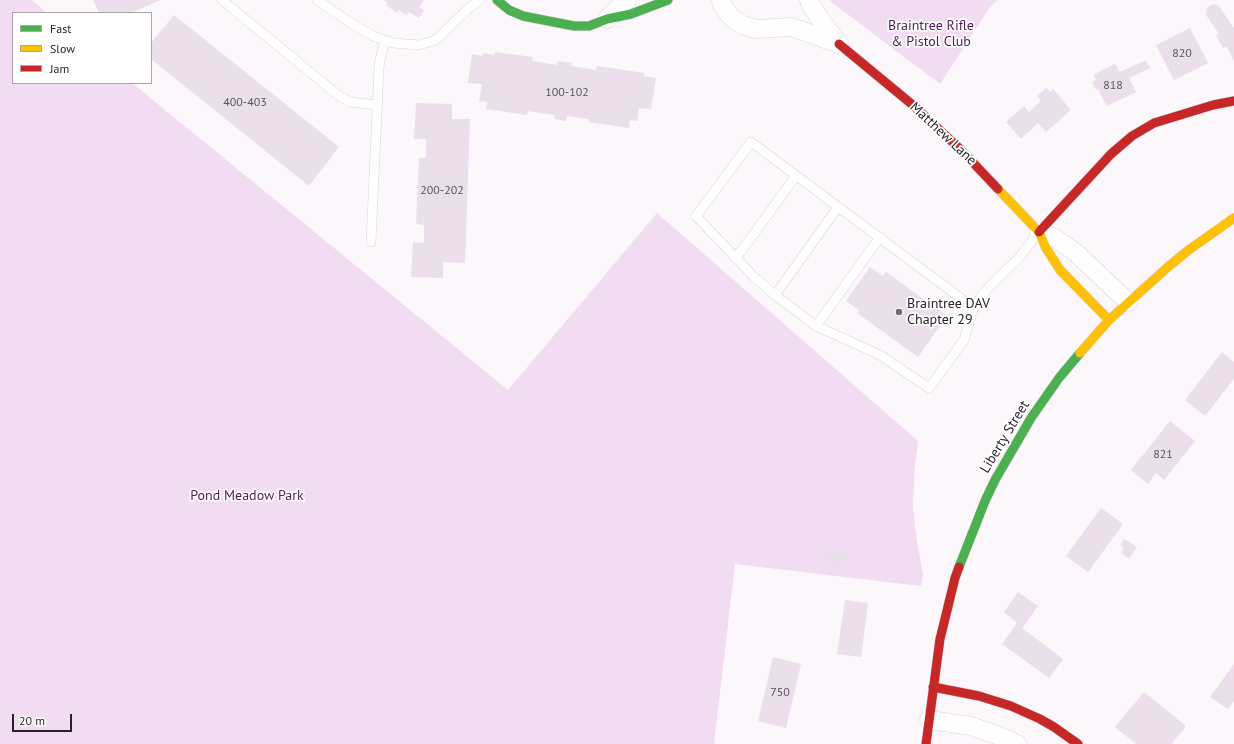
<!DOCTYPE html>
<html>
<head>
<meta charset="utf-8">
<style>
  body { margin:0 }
  #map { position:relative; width:1234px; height:744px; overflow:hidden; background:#fbf7fb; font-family:"PT Sans",sans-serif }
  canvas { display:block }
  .legend { position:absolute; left:12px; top:12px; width:140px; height:72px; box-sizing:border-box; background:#fff; border:1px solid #aaa6aa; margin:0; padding:5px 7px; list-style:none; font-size:12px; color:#2a202a }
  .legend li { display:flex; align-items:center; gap:8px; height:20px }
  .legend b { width:20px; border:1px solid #aaa6aa }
  .scale { position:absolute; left:12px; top:714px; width:60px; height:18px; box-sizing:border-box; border:2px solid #2a202a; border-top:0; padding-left:5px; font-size:12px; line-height:14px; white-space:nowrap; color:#2a202a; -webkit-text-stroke:3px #fff; paint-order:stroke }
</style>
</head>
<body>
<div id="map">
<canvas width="1234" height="744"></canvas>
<ul class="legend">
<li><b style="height:5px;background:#4caf50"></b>Fast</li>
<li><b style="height:5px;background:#ffc107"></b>Slow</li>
<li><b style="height:5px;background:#c62828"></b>Jam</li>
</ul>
<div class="scale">20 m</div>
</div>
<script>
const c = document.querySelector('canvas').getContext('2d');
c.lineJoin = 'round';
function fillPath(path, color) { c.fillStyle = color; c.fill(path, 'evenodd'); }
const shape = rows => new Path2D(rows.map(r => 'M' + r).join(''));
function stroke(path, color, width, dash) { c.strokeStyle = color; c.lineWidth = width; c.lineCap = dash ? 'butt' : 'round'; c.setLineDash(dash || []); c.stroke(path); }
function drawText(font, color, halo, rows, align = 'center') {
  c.font = font + ' "PT Sans",sans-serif'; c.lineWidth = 3.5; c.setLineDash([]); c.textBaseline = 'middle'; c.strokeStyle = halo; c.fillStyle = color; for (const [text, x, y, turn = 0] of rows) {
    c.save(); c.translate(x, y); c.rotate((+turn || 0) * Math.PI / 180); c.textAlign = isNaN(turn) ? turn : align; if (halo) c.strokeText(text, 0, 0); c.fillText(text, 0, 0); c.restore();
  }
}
fillPath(shape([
  [0,0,32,0,47,13,13,13,13,83,132,83,508,390,657,213,918,441,914,475,913,508,917,542,923,575,921,586,735,564,714,744,0,744],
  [831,0,997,0,990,7,940,84,830,1]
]), '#f1dcf1');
fillPath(shape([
  [93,0,160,0,131,13,99,13],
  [384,0,424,0,419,7,424,10,419,18,409,12,406,15,399,10,397,13,386,5,388,3],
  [1215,4,1219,6,1234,28,1234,62,1227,46,1223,48,1216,35,1219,34,1206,15,1207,8,1211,5],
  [174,15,339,147,309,186,151,59,151,43],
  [1190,28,1208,63,1174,80,1156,45],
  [495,52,533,57,532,61,557,65,558,61,572,63,571,66,596,70,597,66,644,73,644,76,656,78,651,109,639,108,637,121,630,120,629,128,589,122,589,119,567,116,566,121,554,119,555,115,528,111,527,115,486,109,487,102,479,101,482,84,468,83,472,54,482,56,483,53,494,55],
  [1146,60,1150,68,1129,78,1136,92,1107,106,1098,89,1096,90,1092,82,1096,80,1093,75,1115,64,1120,72],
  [1046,88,1050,92,1053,89,1071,110,1046,132,1038,123,1021,139,1006,122,1024,106,1029,112,1041,101,1037,96],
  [416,103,452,104,452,119,470,119,465,263,443,262,443,278,411,277,413,242,424,243,424,225,416,224,419,158,426,158,426,139,414,139],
  [870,267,883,276,886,272,947,316,918,357,857,313,859,310,846,301],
  [1222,352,1234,362,1234,379,1205,416,1185,400],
  [1170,421,1195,441,1164,480,1156,473,1148,484,1131,470],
  [1101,508,1123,524,1088,572,1066,556],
  [1124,539,1137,547,1129,559,1121,553,1124,548,1120,545],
  [846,549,848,559,838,561,839,565,828,567,825,553],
  [1018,592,1038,606,1022,628,1063,659,1049,678,1002,644,1017,623,1004,612],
  [845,600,868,603,861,657,837,654],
  [773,657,801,664,786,728,758,721],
  [1234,664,1234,701,1228,709,1210,697],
  [1144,692,1186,726,1172,743,1173,744,1136,744,1115,727]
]), '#eadfea');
const lane = shape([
  [222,0,338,95,350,102,377,105],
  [317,0,352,24,373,36,393,43,419,45,433,41,439,37,467,10,479,0],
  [371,242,379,68,380,60,385,40],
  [736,258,796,176],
  [775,295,838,207],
  [974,308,751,142,696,216,754,277,775,295,816,326,880,355,929,388,964,340,970,319,974,308,979,299,992,284,1019,258,1038,233],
  [816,326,880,237]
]);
const street = shape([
  [721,0,722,5,730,16,742,25,756,29,792,27,839,44,822,22,811,5,809,0],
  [607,19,623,3,627,0],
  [1039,232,1055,238,1075,252,1128,302],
  [929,720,971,726,999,736,1017,744]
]);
const fast = shape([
  [497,0,509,10,523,16,574,26,589,26,607,19,631,14,668,0],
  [959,567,985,501,995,480,1031,418,1059,378,1080,353]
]);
const slow = shape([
  [998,189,1039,232,1046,248,1060,270,1109,320],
  [1080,353,1109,320,1169,266,1190,249,1234,218]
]);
const jam = shape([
  [839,44,914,106,961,150,998,189],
  [1039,232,1111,154,1132,136,1154,123,1213,105,1234,101],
  [933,687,979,696,1011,706,1040,719,1054,727,1078,744],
  [926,744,940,639,955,578,959,567]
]);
stroke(lane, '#dad3da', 10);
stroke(street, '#dad3da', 19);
stroke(fast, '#dad3da', 10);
stroke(slow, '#dad3da', 10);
stroke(jam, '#dad3da', 10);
stroke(lane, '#fefefe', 9);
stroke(street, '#fefefe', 18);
stroke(fast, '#4caf50', 9);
stroke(slow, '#ffc107', 9);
stroke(jam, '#c62828', 9);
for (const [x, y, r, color] of [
  [899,312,4,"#736b73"]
]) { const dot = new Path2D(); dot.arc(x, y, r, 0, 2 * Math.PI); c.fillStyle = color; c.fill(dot); stroke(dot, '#fff', 1.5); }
drawText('12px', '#5b515b', null, [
  ["820",1182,54],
  ["818",1113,86],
  ["100-102",567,93],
  ["400-403",245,103],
  ["200-202",442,191],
  ["821",1163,455],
  ["750",780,693]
]);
drawText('14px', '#541956', '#fff', [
  ["Braintree Rifle",931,26],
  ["& Pistol Club",931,42],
  ["Pond Meadow Park",247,496]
]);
drawText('14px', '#2a202a', '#fff', [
  ["Matthew Lane",943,134,43],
  ["Liberty Street",1005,437,-59]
]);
drawText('14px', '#2a202a', '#fff', [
  ["Braintree DAV",907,304],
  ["Chapter 29",907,320]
], 'left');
</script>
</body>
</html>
